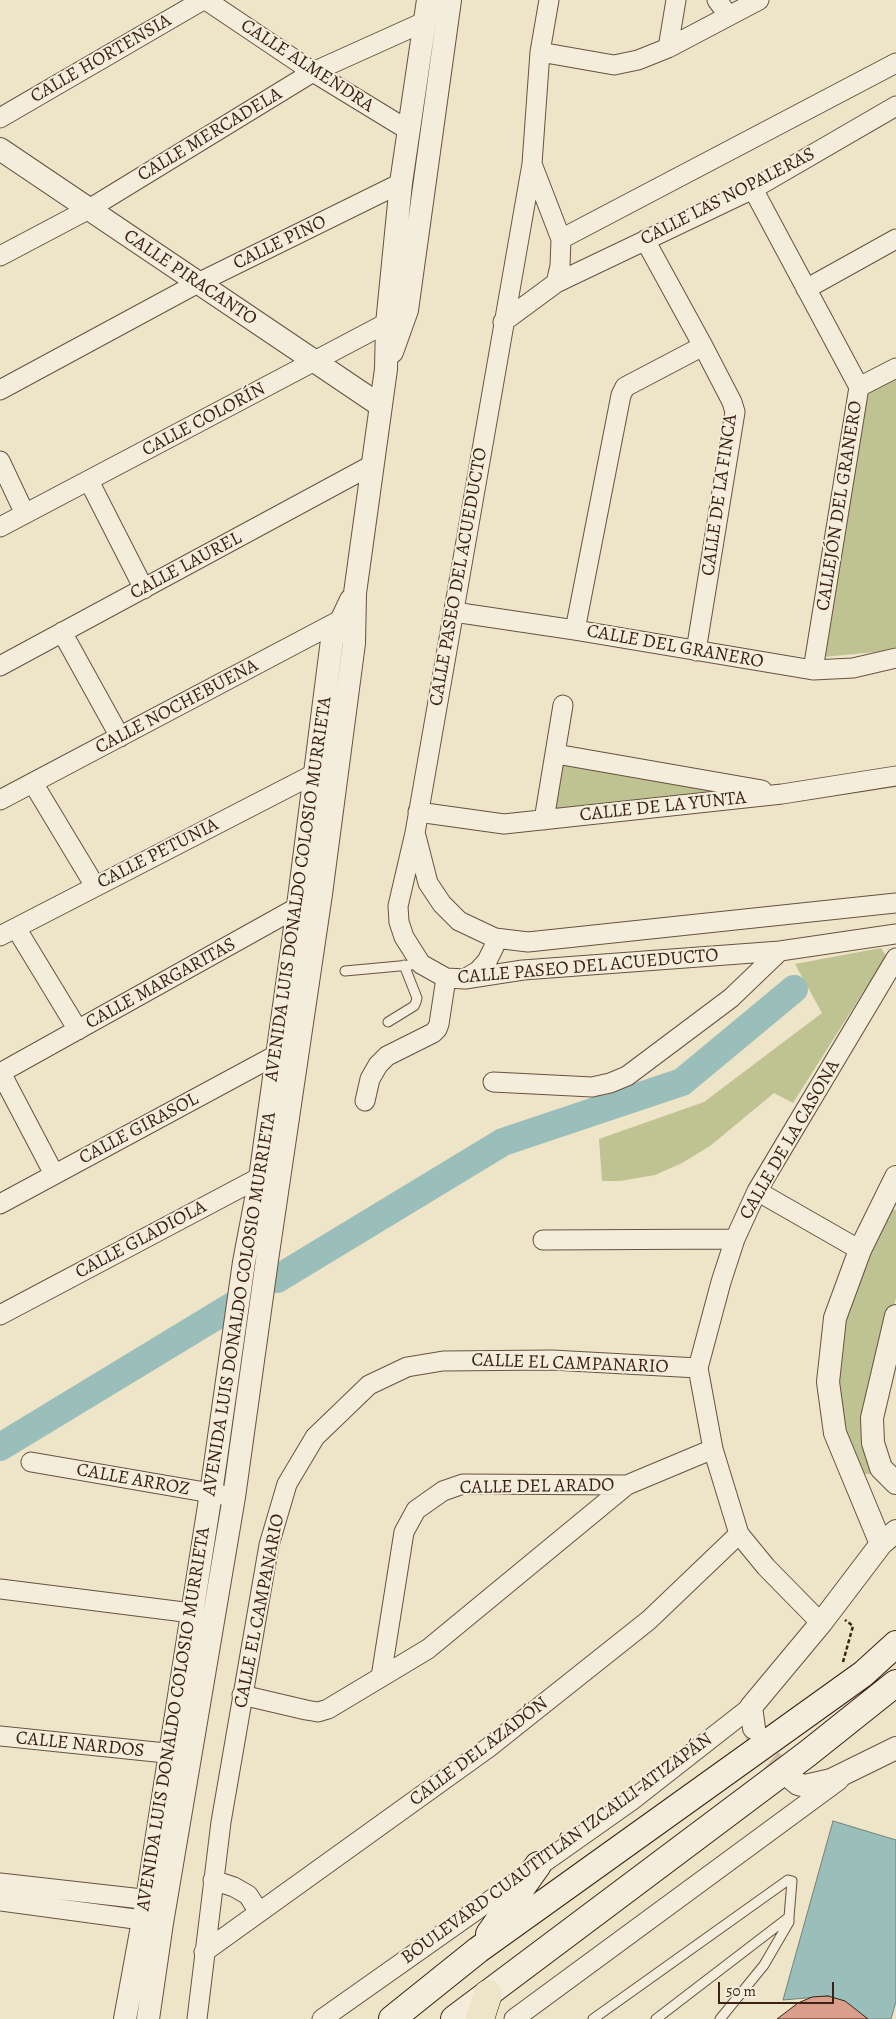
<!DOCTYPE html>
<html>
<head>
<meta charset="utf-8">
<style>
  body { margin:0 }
  #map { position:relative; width:896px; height:2019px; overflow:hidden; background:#eee4c7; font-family:Alegreya,serif }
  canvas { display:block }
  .scale { position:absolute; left:718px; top:1982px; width:116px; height:22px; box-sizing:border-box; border:2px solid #3c2215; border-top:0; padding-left:6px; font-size:15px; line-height:18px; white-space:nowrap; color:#3c2215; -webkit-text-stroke:4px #f4eddb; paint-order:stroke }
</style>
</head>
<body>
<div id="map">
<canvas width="896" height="2019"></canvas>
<div class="scale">50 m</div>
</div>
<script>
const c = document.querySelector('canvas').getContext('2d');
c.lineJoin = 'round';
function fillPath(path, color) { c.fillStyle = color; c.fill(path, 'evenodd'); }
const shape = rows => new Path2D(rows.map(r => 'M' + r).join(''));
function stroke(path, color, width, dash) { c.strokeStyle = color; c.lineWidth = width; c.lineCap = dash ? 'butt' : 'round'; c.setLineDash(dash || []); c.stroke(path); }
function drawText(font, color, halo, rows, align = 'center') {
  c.font = font + ' Alegreya,serif'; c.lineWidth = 4; c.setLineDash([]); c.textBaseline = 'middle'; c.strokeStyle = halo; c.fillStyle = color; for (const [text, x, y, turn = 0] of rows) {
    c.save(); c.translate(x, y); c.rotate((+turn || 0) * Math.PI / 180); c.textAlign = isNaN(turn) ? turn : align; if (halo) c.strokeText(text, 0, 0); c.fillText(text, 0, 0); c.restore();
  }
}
fillPath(shape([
  [896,376,896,647,875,652,824,657,867,392],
  [559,757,759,794,549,816],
  [881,948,886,956,793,1103,774,1093,710,1146,682,1163,655,1175,620,1181,602,1181,599,1139,704,1102,822,1013,795,964],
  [888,1210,896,1210,896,1298,868,1411,876,1467,869,1474,858,1474,832,1383,842,1311]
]), '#bfc291');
const water = shape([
  [833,1821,896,1840,896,2001,891,2019,868,2019,828,1996,783,2000,833,1821]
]);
fillPath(water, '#9abeba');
stroke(water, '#748078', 1);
stroke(shape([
  [277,1279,503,1142,682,1082,794,989],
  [0,1447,249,1296]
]), '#9abeba', 28);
const building = shape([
  [828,1996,845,2001,868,2019,777,2019,798,2003,812,1997,828,1996]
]);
fillPath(building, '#d99f8c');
stroke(building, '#3c2215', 1);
stroke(shape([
  [755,1732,767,1757,792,1779]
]), '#cabda3', 22, [22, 11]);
const service = shape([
  [345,971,421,964],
  [388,1022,414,1006,416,1002,417,998,404,965],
  [593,2019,788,1880,792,1881,789,1917,656,2019],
  [720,2019,764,1965,789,1922,789,1917]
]);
const minor = shape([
  [206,0,313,72,408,130],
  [549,0,540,52,532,164,415,833,398,906,399,922,404,937,421,964,446,978,465,979,523,970,780,951,896,934],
  [717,0,728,15],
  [668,48,676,0],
  [540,52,614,65,638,60,668,48,759,0],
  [0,118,203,0],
  [753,189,859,387,813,670],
  [561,239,896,63],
  [645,240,703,346,732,402,735,412,696,651],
  [0,256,89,209,313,72,424,22],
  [556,283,753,189,896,106],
  [806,289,896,239],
  [503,322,556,283,560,266,561,239,532,164],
  [859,387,896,368],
  [0,390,198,283,401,183],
  [0,461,25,514],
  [89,481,144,589],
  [0,527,398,317],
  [454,612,575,630,813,670,853,668,896,658],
  [575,630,621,395,625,387,703,346],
  [62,632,120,737],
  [0,666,372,465],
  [556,754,762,790],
  [33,783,95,886],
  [0,800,348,616],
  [418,812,504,824,782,794,896,776],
  [544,820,563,705],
  [416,836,428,883,442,904,459,921,495,938,528,942,896,903],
  [16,928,78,1030],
  [0,936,316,773],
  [466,978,478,971,487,961,494,947,495,938],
  [0,1073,307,902],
  [1,1073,54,1174],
  [493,1082,592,1087,610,1083,627,1076,731,998,780,951],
  [365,1101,370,1079,378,1065,387,1056,433,1033,437,1029,439,1024,446,978],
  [757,1191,860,1250],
  [0,1204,278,1054],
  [543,1240,735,1239],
  [0,1315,268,1173],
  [31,1462,234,1497],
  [0,1589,192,1613],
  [821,1623,766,1567,739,1534,713,1449,698,1368,721,1282,735,1239,757,1191,896,958],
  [381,1677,404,1532,416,1510,443,1491,463,1484,627,1485],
  [242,1695,306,1710,318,1712,328,1709,428,1649,627,1485,713,1449],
  [0,1736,185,1755],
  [213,1880,234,1887,248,1895,259,1912],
  [0,1883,160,1901],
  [0,1901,157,1922],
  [204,1952,488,1748,649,1620,739,1534],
  [197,2019,221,1822,269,1545,287,1484,315,1437,369,1385,407,1367,443,1361,552,1360,698,1368],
  [322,2019,631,1801,751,1707],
  [514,2019,839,1780]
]);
const tertiary = shape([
  [0,149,381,406],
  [392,352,407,310,450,0],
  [896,1316,872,1418,873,1443,881,1468,896,1483],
  [881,1544,835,1433,828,1382,835,1318,860,1250,896,1177],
  [754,1728,751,1707,821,1623,881,1544,896,1531],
  [792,1779,798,1784,805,1786,831,1780,896,1748],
  [125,2019,147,1899,211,1493,244,1262,260,1178,298,906,332,640,351,600],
  [148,2019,162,1923,234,1497,267,1260,321,894,354,643,355,593,386,369,387,324,401,183,428,0]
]);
const secondary = shape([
  [489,1934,538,1865],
  [392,2019,478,1950,863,1674,896,1644],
  [454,2019,807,1754,896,1683]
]);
const primary = shape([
  [480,2019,488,1994]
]);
stroke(service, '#685242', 11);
stroke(minor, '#685242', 21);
stroke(tertiary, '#685242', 24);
stroke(secondary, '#3c2215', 28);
stroke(primary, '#3c2215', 29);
stroke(shape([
  [843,1662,853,1626,845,1620]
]), '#3c2215', 2.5, [4, 2.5]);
stroke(service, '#f4eddb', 9);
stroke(minor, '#f4eddb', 19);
stroke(tertiary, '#f4eddb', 22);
stroke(secondary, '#f4eddb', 26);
stroke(primary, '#eee4c7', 28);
drawText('19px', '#3c2215', '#f4eddb', [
  ["CALLE HORTENSIA",101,59,-30],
  ["CALLE ALMENDRA",307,66,33],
  ["CALLE MERCADELA",210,135,-31],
  ["CALLE LAS NOPALERAS",728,197,-27],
  ["CALLE PINO",280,243,-26],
  ["CALLE PIRACANTO",190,278,34],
  ["CALLE COLORÍN",204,420,-28],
  ["CALLE DE LA FINCA",720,495,-82],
  ["CALLEJÓN DEL GRANERO",840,506,-81],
  ["CALLE LAUREL",186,566,-28],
  ["CALLE PASEO DEL ACUEDUCTO",459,577,-80],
  ["CALLE DEL GRANERO",675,647,10],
  ["CALLE NOCHEBUENA",177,707,-28],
  ["CALLE DE LA YUNTA",663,807,-6],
  ["CALLE PETUNIA",158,854,-27],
  ["AVENIDA LUIS DONALDO COLOSIO MURRIETA",299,889,-82],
  ["CALLE PASEO DEL ACUEDUCTO",588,967,-5],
  ["CALLE MARGARITAS",161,984,-29],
  ["CALLE GIRASOL",139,1129,-28],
  ["CALLE DE LA CASONA",790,1140,-60],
  ["CALLE GLADIOLA",141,1240,-28],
  ["AVENIDA LUIS DONALDO COLOSIO MURRIETA",240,1304,-81],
  ["CALLE EL CAMPANARIO",570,1364,2],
  ["CALLE ARROZ",133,1480,10],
  ["CALLE DEL ARADO",537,1487,-1],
  ["CALLE EL CAMPANARIO",260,1611,-79],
  ["AVENIDA LUIS DONALDO COLOSIO MURRIETA",174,1719,-81],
  ["CALLE NARDOS",80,1745,6],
  ["CALLE DEL AZADÓN",479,1752,-37],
  ["BOULEVARD CUAUTITLÁN IZCALLI-ATIZAPÁN",557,1849,-36]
]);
</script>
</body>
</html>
